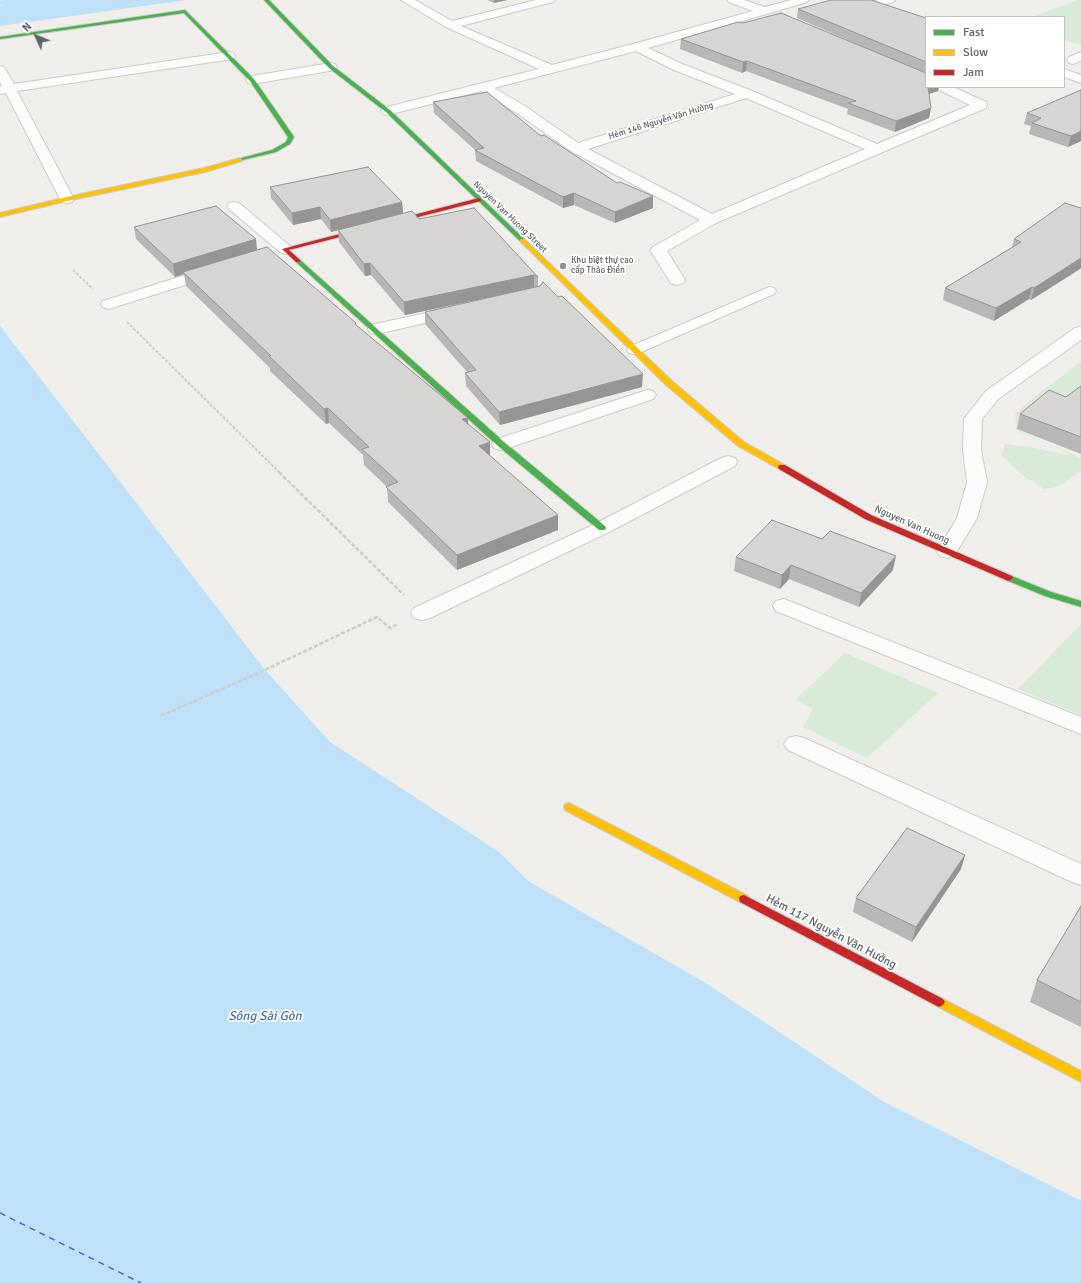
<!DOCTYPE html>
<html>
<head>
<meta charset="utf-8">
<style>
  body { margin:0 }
  #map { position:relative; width:1081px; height:1283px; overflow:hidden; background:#efeeea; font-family:Signika,sans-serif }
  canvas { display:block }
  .legend { position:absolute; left:925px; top:16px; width:140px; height:72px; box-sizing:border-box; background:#fff; border:1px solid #bfc1c3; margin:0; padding:5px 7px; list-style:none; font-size:12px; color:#5f6368 }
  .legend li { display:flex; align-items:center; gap:8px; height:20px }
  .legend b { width:20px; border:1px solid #bfc1c3 }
  .north { position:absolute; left:16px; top:16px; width:40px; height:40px; -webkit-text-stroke:3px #fff; paint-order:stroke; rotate:314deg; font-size:11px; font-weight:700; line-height:16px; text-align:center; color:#5f6368 }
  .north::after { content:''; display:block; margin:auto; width:14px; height:18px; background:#5f6368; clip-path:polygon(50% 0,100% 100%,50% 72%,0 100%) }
</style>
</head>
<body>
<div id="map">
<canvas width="1081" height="1283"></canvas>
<ul class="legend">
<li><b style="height:5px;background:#4caf50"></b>Fast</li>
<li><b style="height:5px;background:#ffc107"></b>Slow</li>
<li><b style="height:5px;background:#c62828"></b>Jam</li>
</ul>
<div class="north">N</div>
</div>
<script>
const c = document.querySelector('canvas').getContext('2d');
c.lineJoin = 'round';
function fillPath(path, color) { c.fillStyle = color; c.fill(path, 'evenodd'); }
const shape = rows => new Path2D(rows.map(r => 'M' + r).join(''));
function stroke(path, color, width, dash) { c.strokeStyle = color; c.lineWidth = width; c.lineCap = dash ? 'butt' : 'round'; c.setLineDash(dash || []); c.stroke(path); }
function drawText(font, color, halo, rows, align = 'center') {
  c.font = font + ' Signika,sans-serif'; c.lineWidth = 3.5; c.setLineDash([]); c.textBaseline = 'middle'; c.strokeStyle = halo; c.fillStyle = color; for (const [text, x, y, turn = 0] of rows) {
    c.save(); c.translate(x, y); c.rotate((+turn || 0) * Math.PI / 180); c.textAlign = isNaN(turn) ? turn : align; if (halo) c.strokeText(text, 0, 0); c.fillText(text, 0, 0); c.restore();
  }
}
fillPath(shape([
  [1078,0,1081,0,1081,45,1064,40,1064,17,1032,17],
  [1081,362,1081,415,1046,404,1016,429,1081,458,1081,470,1060,486,1044,489,1021,474,1002,456,1005,444,1031,447,1071,456,1058,448,1016,430,1015,414,1039,393],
  [1081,624,1081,715,1018,689],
  [845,653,938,693,867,758,803,727,813,709,795,700]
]), '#d8ebd6');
fillPath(shape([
  [5,0,187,0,0,26,0,1],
  [0,326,265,670,330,742,499,852,528,881,704,982,884,1102,1081,1201,1081,1283,0,1283]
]), '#bfe0f9');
stroke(shape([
  [0,1213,141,1283]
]), '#4174aa', 1.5, [6, 5]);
const lane = shape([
  [769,287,774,288,776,291,774,294,639,353,634,354,629,353,627,350,629,347,769,287]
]);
const street = shape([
  [401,0,415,0,452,21,536,0,555,0,553,2,461,26,552,65,633,44,753,11,729,2,727,0,744,0,765,7,791,0,809,0,807,2,770,13,648,48,682,64,752,91,877,144,970,105,939,90,937,87,953,87,986,102,987,105,986,108,716,223,667,251,685,280,683,283,677,285,671,283,650,250,653,247,700,220,571,151,515,112,481,91,388,115,383,114,381,111,383,108,539,69,446,27,401,0],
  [636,51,674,70,735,94,578,143,525,106,494,88,636,51],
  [746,98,865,149,712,214,588,149,746,98],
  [878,0,895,0,893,2,871,9,867,8,865,6,867,4,878,0],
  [229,52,233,53,235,56,233,59,17,91,74,199,72,202,67,203,62,202,60,199,6,93,0,94,0,86,2,86,0,82,0,66,4,67,14,84,229,52],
  [1081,52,1081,61,1073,64,1069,63,1067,60,1069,57,1081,52],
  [331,63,335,64,337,67,335,70,252,84,248,83,246,80,248,77,252,76,331,63],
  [1064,69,1081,75,1081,83,1064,77,1064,69],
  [234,202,239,203,290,246,293,249,290,252,285,254,280,252,229,209,227,206,229,203,234,202],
  [214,266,220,268,222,271,220,274,115,307,109,309,103,307,101,304,103,301,214,266],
  [455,307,461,309,463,312,461,315,376,334,370,333,368,329,370,325,455,307],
  [1081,327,1081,340,998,399,982,419,981,450,987,482,977,518,954,556,947,558,940,556,937,552,957,518,967,482,963,450,964,419,986,391,1075,328,1081,327],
  [647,390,653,391,656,395,653,399,508,448,501,450,494,448,492,444,494,440,647,390],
  [728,456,735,458,737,462,735,466,609,532,430,618,422,620,414,618,411,613,414,608,595,524,721,458,728,456],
  [784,599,1081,717,1081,734,776,611,773,606,776,601,784,599],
  [796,736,804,738,1081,864,1081,885,1072,882,788,750,784,744,788,738,796,736]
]);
const fast = shape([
  [264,0,269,0,333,66,390,110,524,239,524,241,520,241,386,112,329,68,264,0],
  [185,10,254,79,294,137,290,144,276,152,238,161,238,159,272,150,286,142,288,137,250,81,184,13,0,39,0,37,185,10],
  [296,260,300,260,504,442,605,526,606,528,605,530,599,530,498,446,296,262,296,260],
  [1009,575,1051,592,1081,601,1081,607,1045,596,1006,580,1005,578,1009,575]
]);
const slow = shape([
  [240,158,242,159,242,161,205,172,67,201,0,217,0,213,67,197,204,168,240,158],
  [520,239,524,239,672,381,744,442,785,465,786,467,785,469,779,469,738,446,666,385,520,241,520,239],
  [569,803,748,896,749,899,748,902,744,903,740,902,565,810,564,807,565,804,569,803],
  [939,997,1081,1071,1081,1082,935,1005,933,1002,935,999,939,997]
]);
const jam = shape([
  [479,198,481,199,481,201,289,250,300,260,300,262,296,262,282,249,479,198],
  [779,465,785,465,871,515,1012,576,1013,578,1009,581,1006,580,865,519,779,469,778,467,779,465],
  [744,895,943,999,945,1002,943,1005,939,1007,935,1005,740,902,739,899,740,896,744,895]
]);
stroke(lane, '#cbcccc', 2);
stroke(street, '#cbcccc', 2);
stroke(fast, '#cacacb', 2);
stroke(slow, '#cacacb', 2);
stroke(jam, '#cacacb', 2);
stroke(shape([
  [73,270,93,289],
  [127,322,280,473]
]), '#cacfcc', 2, [3, 1.5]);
stroke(shape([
  [279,472,404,595],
  [161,716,265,670,377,617,390,628,398,624]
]), '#cacfcc', 2.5, [4, 2]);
fillPath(lane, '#fdfcfc');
fillPath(street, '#fdfcfc');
fillPath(fast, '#4caf50');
fillPath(slow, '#ffc107');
fillPath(jam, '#c62828');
fillPath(shape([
  [487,0,507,0,494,3],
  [798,9,926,18,926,87,938,91,929,94,931,108,929,118,895,132,847,114,848,109,746,71,742,73,680,49,681,39,743,23,912,68,797,18],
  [1081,90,1081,141,1068,147,1029,134,1031,126,1024,124,1027,113],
  [433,102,541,136,653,208,615,223,574,205,563,208,476,161,475,150,434,113],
  [270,187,402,202,403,213,419,219,538,277,538,286,642,387,500,425,466,386,465,373,467,372,425,324,425,312,533,288,405,315,371,275,365,276,339,242,338,230,331,232,321,219,293,225,271,198],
  [1081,208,1081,268,1079,270,1031,300,1029,299,994,321,943,300,945,288,1012,247,1014,239],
  [134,227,256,239,257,250,357,326,468,418,468,424,490,442,490,456,558,530,457,570,388,502,387,487,364,465,363,455,329,423,326,424,270,371,270,368,186,286,184,274,175,277,136,239],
  [1081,386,1081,454,1017,429,1020,414,1066,397],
  [736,557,893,570,859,607,789,579,780,589,734,571],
  [965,855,961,869,912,942,853,912,856,898],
  [1081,906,1081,1027,1030,1002,1037,980]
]), '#b8b7b5');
fillPath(shape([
  [494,0,507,0,494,3],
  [747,61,746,71,742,73,743,62],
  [927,87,939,87,938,91,926,95],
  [931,108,929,118,895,132,896,121],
  [1081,131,1081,141,1068,147,1071,136],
  [574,193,574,205,563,208,563,197],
  [653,196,653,208,615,223,615,212],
  [402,202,403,213,331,232,330,220],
  [320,207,321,219,293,225,292,213],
  [256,239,257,251,183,272,184,274,175,277,173,264],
  [1081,258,1081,268,1031,300,1034,288],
  [370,263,371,275,365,276,364,264],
  [534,275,534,288,405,315,404,302],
  [1032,287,1029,299,994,321,996,308],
  [643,374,642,387,500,425,499,412],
  [328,408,329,423,326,424,324,409],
  [468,418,469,433,462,419],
  [490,442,490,458,479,446],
  [558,515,558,530,457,570,457,555],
  [896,556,893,570,859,607,861,593],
  [791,565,789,579,780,589,782,575],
  [965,855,961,869,912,942,916,927]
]), '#969594');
const building = shape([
  [831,0,871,0,926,18,926,62,798,9,831,0],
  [781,13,926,73,926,87,928,87,931,108,896,121,848,103,856,101,747,61,743,62,681,39,738,22,743,23,781,13],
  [1081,90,1081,131,1071,136,1032,123,1041,118,1027,113,1081,90],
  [487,92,541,136,544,135,617,183,620,182,653,196,615,212,574,193,563,197,475,150,484,148,433,102,487,92],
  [368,167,402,202,330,220,320,207,292,213,270,187,368,167],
  [1065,203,1081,208,1081,258,1034,288,1032,287,996,308,945,288,1021,242,1014,239,1065,203],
  [216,206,256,239,173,264,134,227,216,206],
  [474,208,538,277,534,275,404,302,370,263,364,264,338,230,412,211,419,219,474,208],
  [267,247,356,323,355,324,468,418,462,419,490,442,479,446,558,515,457,555,386,487,398,482,362,449,369,447,328,408,324,409,269,356,271,356,183,272,267,247],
  [543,282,558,297,562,296,643,374,499,412,465,373,476,370,425,312,540,286,543,282],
  [1081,386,1081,437,1020,414,1049,390,1066,397,1081,386],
  [772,520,822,539,830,531,896,556,861,593,791,565,782,575,736,557,772,520],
  [907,828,965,855,916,927,856,898,907,828],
  [1081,906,1081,1002,1037,980,1081,906]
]);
fillPath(building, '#d6d5d3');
stroke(building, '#969594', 1);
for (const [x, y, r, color] of [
  [563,266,4,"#919496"]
]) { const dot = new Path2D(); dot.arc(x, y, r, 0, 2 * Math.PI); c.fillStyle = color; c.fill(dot); stroke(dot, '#fff', 1.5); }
drawText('9px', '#5f6368', '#fff', [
  ["Hẻm 146 Nguyễn Văn Hưởng",661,121,-17],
  ["Nguyen Van Huong Street",510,217,44]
]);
drawText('9px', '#5f6368', '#fff', [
  ["Khu biệt thự cao",571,261],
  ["cấp Thảo Điền",571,271]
], 'left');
drawText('10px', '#5f6368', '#fff', [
  ["Nguyen Van Huong",912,525,24]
]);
drawText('12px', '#5f6368', '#fff', [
  ["Hẻm 117 Nguyễn Văn Hưởng",831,932,28]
]);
drawText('italic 13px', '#4174aa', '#fff', [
  ["Sông Sài Gòn",265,1017]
]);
</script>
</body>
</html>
